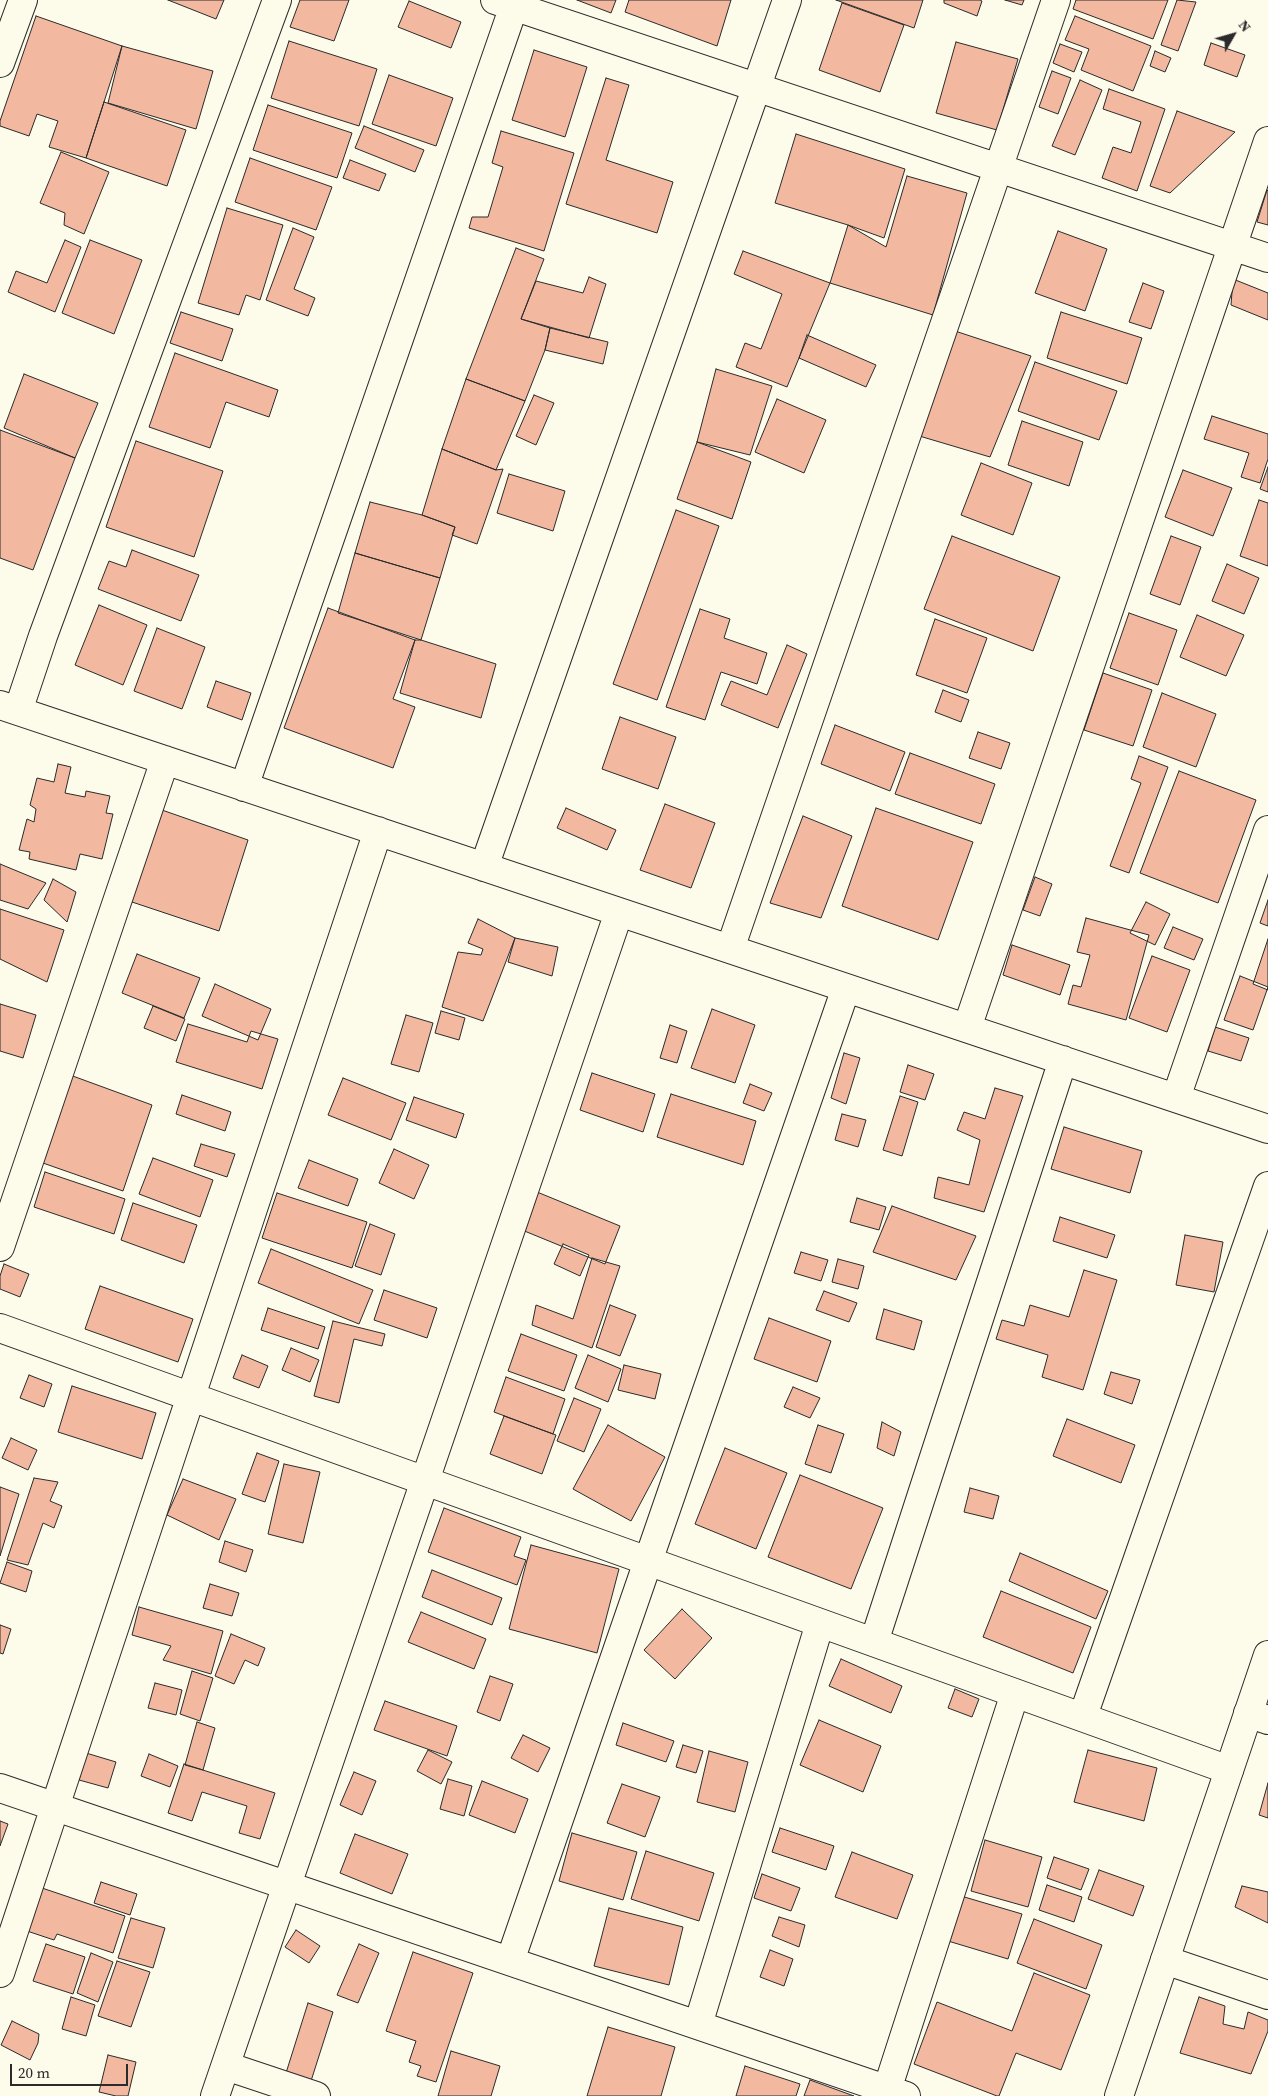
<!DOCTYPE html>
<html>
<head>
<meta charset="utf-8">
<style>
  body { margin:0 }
  #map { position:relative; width:1268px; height:2096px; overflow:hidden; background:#fdfbea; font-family:"Source Serif 4",serif }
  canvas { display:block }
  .north { position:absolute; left:1208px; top:10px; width:50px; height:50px; -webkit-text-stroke:4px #fdfbea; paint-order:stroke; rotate:52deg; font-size:14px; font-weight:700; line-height:20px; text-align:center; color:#2b2b2b }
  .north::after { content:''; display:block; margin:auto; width:18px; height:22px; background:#2b2b2b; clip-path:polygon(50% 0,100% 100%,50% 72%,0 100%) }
  .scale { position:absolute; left:10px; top:2064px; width:118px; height:22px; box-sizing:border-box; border:2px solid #2b2b2b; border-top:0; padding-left:6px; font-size:15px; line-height:18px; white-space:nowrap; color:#2b2b2b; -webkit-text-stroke:4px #fdfbea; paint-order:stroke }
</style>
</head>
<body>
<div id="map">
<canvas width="1268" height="2096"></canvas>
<div class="north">N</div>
<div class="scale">20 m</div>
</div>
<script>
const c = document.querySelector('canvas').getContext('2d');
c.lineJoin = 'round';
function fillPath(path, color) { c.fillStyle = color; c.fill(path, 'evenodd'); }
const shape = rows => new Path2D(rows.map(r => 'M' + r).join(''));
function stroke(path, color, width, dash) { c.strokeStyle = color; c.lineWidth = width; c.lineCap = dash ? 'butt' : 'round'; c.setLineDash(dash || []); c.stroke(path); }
const building = shape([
  [168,0,224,0,216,19,168,0],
  [300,0,349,0,334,41,290,27,300,0],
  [577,0,616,0,611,13,577,0],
  [629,0,731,0,717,46,625,12,629,0],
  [836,0,923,0,914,28,836,0],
  [944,0,980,0,982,1,977,16,944,3,944,0],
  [1005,0,1024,0,1022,5,1005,0],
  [1076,0,1168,0,1153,39,1073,9,1076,0],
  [1177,0,1196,2,1178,51,1161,45,1177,0],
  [409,1,461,22,451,48,398,27,409,1],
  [842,3,904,25,880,92,819,70,842,3],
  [36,16,122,46,86,158,49,147,58,121,37,114,29,136,0,126,0,121,36,16],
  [1075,16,1151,46,1133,91,1081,70,1089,49,1065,40,1075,16],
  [289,41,377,69,359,126,271,98,289,41],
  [956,42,1018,59,997,130,936,113,956,42],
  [1211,43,1245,55,1237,77,1204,65,1211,43],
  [1060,44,1082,52,1074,72,1053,63,1060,44],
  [122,46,213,71,196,129,108,103,122,46],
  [534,50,587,67,565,137,512,120,534,50],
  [1155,51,1171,58,1165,72,1150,66,1155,51],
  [1052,71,1071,78,1058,114,1039,107,1052,71],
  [389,75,453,98,436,146,372,124,389,75],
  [606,78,629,85,606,160,673,182,657,233,566,204,606,78],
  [1080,80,1102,90,1075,155,1052,146,1080,80],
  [1109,89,1165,109,1137,191,1102,178,1113,147,1131,153,1141,122,1103,109,1109,89],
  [104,102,186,130,167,186,86,158,104,102],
  [268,105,352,133,337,178,253,150,268,105],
  [1177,111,1235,132,1170,193,1150,186,1177,111],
  [364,126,424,150,415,172,355,148,364,126],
  [501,131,574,153,544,251,469,228,472,217,488,217,503,167,492,163,501,131],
  [796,134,905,169,884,238,848,225,775,203,796,134],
  [61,152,109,172,84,234,64,225,65,213,40,203,61,152],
  [250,158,332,187,316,230,235,202,250,158],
  [350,160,386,174,379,191,343,178,350,160],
  [907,176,967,193,933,315,830,283,848,225,886,247,907,176],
  [1267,190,1268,191,1268,225,1257,222,1267,190],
  [227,208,283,225,260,300,246,295,239,315,198,303,227,208],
  [293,228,314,237,294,289,315,298,308,316,266,300,293,228],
  [1058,231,1107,249,1085,311,1035,293,1058,231],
  [65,240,81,247,55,312,8,292,16,271,47,283,65,240],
  [90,240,142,260,114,334,62,313,90,240],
  [516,248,544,259,521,319,550,328,545,350,525,401,466,379,516,248],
  [743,251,830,283,787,387,736,367,745,343,761,349,782,294,734,274,743,251],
  [589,277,606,284,589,338,521,319,536,281,583,293,589,277],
  [1233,279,1268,293,1268,320,1231,305,1233,279],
  [1143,283,1164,291,1151,329,1129,322,1143,283],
  [181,312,233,329,222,361,170,343,181,312],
  [1061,312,1142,338,1127,384,1047,358,1061,312],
  [550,328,608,342,603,364,545,350,550,328],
  [955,331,1031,356,990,457,916,435,955,331],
  [807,335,876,365,866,387,799,358,807,335],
  [175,353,278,390,269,417,226,402,210,448,149,427,175,353],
  [1035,362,1117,391,1099,440,1018,411,1035,362],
  [716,369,772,386,750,455,697,442,716,369],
  [24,374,98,403,75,458,4,428,24,374],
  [466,379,525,401,496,470,442,449,466,379],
  [534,395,554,403,536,445,516,436,534,395],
  [777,399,826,420,804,473,755,452,777,399],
  [1212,416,1268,434,1268,459,1260,483,1241,477,1249,453,1204,439,1212,416],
  [1022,421,1083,442,1069,486,1008,465,1022,421],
  [0,430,75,458,33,570,0,558,0,430],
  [136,441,223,471,194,557,106,527,136,441],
  [697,442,751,462,732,519,677,499,697,442],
  [442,449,496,470,503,469,477,544,452,535,455,527,422,515,442,449],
  [981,463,1032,483,1013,535,961,515,981,463],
  [1268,467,1268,492,1260,489,1268,467],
  [1183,470,1232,488,1213,536,1165,517,1183,470],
  [509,474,565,491,553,531,497,513,509,474],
  [1259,500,1268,503,1268,566,1240,556,1259,500],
  [370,502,422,515,455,527,440,578,355,553,370,502],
  [676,510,719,526,657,700,613,684,676,510],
  [952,536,1060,577,1033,651,924,609,952,536],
  [1171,536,1201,547,1180,605,1150,594,1171,536],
  [132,550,199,575,181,621,98,589,109,561,126,567,132,550],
  [355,553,440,578,421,640,338,613,355,553],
  [1227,564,1259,578,1244,614,1212,601,1227,564],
  [99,605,147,625,123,685,75,665,99,605],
  [328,608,415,640,393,699,415,707,393,768,284,728,328,608],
  [700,609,730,619,724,638,767,653,757,684,721,672,705,720,666,707,700,609],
  [1129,613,1177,630,1158,685,1110,668,1129,613],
  [1197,615,1244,635,1226,676,1180,657,1197,615],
  [935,619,987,638,967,693,916,675,935,619],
  [157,628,205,647,182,709,134,691,157,628],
  [415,640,421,640,496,664,481,718,400,693,415,640],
  [787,645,807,654,778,728,721,705,731,681,767,695,787,645],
  [1103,673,1152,690,1133,746,1084,730,1103,673],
  [216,681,251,693,242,720,207,707,216,681],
  [943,690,969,700,961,722,935,712,943,690],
  [1162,693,1216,714,1196,767,1143,747,1162,693],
  [620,717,676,737,658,789,602,769,620,717],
  [835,725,905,752,890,791,821,764,835,725],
  [978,732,1010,743,1001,769,969,758,978,732],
  [910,753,995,784,981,824,895,794,910,753],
  [1139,756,1168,767,1129,873,1110,866,1141,783,1131,779,1139,756],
  [58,764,71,767,65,793,85,797,86,791,110,796,106,813,113,814,102,859,80,854,76,870,29,859,30,852,19,850,27,819,34,822,36,809,30,805,37,778,54,782,58,764],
  [1179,771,1256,800,1218,903,1140,873,1179,771],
  [665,804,715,823,691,888,640,870,665,804],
  [566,808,616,830,607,850,557,828,566,808],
  [876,808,973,842,938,940,842,906,876,808],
  [159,809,248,840,219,931,129,901,159,809],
  [803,816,852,836,821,918,770,903,803,816],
  [0,864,46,883,28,909,0,900,0,864],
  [1035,877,1052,884,1040,916,1023,910,1035,877],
  [53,879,76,892,67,922,44,900,53,879],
  [1268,900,1268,926,1260,923,1268,900],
  [1146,902,1170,914,1155,945,1130,933,1146,902],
  [0,909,64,930,47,982,0,959,0,909],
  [1086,918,1149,935,1126,1020,1068,1004,1073,985,1081,987,1090,955,1077,952,1086,918],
  [478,919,515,938,483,1021,442,1007,458,952,481,955,483,949,468,943,478,919],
  [1173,927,1203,939,1194,960,1164,948,1173,927],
  [515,938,558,947,552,976,508,962,515,938],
  [1268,939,1268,990,1253,984,1268,939],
  [1012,945,1070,965,1060,995,1003,975,1012,945],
  [137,954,200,978,184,1018,122,993,137,954],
  [1152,956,1190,970,1167,1032,1129,1018,1152,956],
  [1240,976,1268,987,1253,1030,1224,1020,1240,976],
  [215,984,271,1009,258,1040,202,1016,215,984],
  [0,1004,36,1015,23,1058,0,1051,0,1004],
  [153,1006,185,1019,176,1041,144,1028,153,1006],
  [712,1009,755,1025,735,1083,691,1068,712,1009],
  [441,1011,465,1018,459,1040,435,1033,441,1011],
  [406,1015,433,1023,419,1072,391,1064,406,1015],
  [188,1024,247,1042,251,1031,278,1039,262,1089,176,1062,188,1024],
  [670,1025,687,1031,677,1063,660,1058,670,1025],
  [1215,1027,1249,1038,1241,1061,1208,1051,1215,1027],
  [844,1053,860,1058,846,1104,831,1098,844,1053],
  [908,1065,934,1074,925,1100,900,1092,908,1065],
  [592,1073,655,1094,643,1132,580,1110,592,1073],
  [70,1075,152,1105,123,1191,40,1162,70,1075],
  [343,1078,406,1103,391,1140,328,1115,343,1078],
  [750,1084,772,1093,764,1111,743,1103,750,1084],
  [995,1088,1023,1096,984,1212,934,1198,938,1177,969,1185,980,1140,957,1130,964,1112,985,1119,995,1088],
  [671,1094,756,1121,743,1165,657,1137,671,1094],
  [182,1095,231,1112,225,1131,176,1114,182,1095],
  [900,1096,918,1102,902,1156,883,1150,900,1096],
  [414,1097,464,1114,456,1138,406,1120,414,1097],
  [842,1114,866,1120,858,1147,835,1140,842,1114],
  [1064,1127,1142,1151,1130,1193,1051,1169,1064,1127],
  [201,1144,235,1154,227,1177,194,1166,201,1144],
  [394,1149,429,1165,414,1199,379,1183,394,1149],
  [153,1158,213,1180,200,1217,139,1194,153,1158],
  [309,1160,358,1179,348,1206,298,1188,309,1160],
  [45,1172,125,1199,114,1234,34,1207,45,1172],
  [537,1192,620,1226,605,1264,522,1230,537,1192],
  [277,1193,367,1222,352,1268,262,1238,277,1193],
  [857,1198,886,1207,879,1230,850,1222,857,1198],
  [133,1203,197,1225,184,1263,121,1240,133,1203],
  [892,1206,976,1236,956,1280,873,1252,892,1206],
  [1060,1217,1115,1235,1107,1258,1053,1241,1060,1217],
  [370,1224,395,1234,381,1275,355,1266,370,1224],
  [1185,1235,1223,1242,1214,1292,1176,1285,1185,1235],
  [563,1244,589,1255,580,1276,554,1264,563,1244],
  [271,1249,373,1290,359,1324,258,1283,271,1249],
  [801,1252,828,1260,821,1281,794,1273,801,1252],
  [592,1258,620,1266,592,1348,532,1325,536,1305,573,1319,592,1258],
  [838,1259,864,1266,858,1289,832,1282,838,1259],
  [4,1264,29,1274,20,1297,0,1289,0,1276,4,1264],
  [1084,1270,1117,1280,1083,1390,1042,1377,1048,1355,996,1339,1002,1320,1024,1326,1030,1305,1069,1317,1084,1270],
  [100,1286,193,1319,178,1362,85,1329,100,1286],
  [384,1290,437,1308,427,1338,374,1320,384,1290],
  [824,1291,857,1303,849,1322,816,1310,824,1291],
  [610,1305,636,1315,620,1356,596,1347,610,1305],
  [268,1308,325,1327,318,1349,261,1330,268,1308],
  [884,1309,922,1321,914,1350,876,1339,884,1309],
  [769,1318,831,1341,817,1382,754,1359,769,1318],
  [333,1321,385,1334,382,1346,354,1339,339,1403,314,1396,333,1321],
  [521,1334,577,1355,564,1391,508,1371,521,1334],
  [291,1348,319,1360,310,1382,282,1370,291,1348],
  [242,1355,268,1366,259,1388,233,1378,242,1355],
  [588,1355,621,1369,608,1402,575,1388,588,1355],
  [624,1365,661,1374,655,1399,618,1390,624,1365],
  [1111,1372,1140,1380,1132,1404,1104,1394,1111,1372],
  [29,1375,52,1384,44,1407,20,1398,29,1375],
  [506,1377,565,1399,553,1434,494,1412,506,1377],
  [72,1386,156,1413,142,1459,58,1432,72,1386],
  [793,1387,820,1398,810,1418,784,1407,793,1387],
  [574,1398,601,1409,584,1452,557,1441,574,1398],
  [504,1416,556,1435,542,1474,490,1454,504,1416],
  [1067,1419,1135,1445,1121,1483,1053,1456,1067,1419],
  [882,1422,901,1432,894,1456,877,1448,882,1422],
  [608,1425,665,1457,631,1521,573,1489,608,1425],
  [818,1425,844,1434,831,1473,805,1464,818,1425],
  [11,1438,37,1450,28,1470,2,1458,11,1438],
  [725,1448,787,1473,756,1549,695,1524,725,1448],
  [257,1453,279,1461,265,1502,242,1494,257,1453],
  [284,1464,320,1472,303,1543,268,1534,284,1464],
  [800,1475,883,1508,851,1589,768,1557,800,1475],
  [34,1478,58,1482,50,1501,62,1506,54,1528,43,1523,28,1565,7,1560,34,1478],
  [183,1479,236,1499,219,1540,167,1515,183,1479],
  [0,1487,19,1494,0,1556,0,1487],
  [970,1488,999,1496,993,1519,964,1512,970,1488],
  [444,1508,521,1537,514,1556,526,1560,517,1585,428,1552,444,1508],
  [225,1541,253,1550,246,1572,219,1562,225,1541],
  [531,1545,619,1569,597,1653,509,1629,531,1545],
  [1020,1553,1108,1591,1096,1619,1009,1581,1020,1553],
  [7,1562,32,1571,26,1592,0,1583,7,1562],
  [432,1570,502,1598,492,1625,422,1597,432,1570],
  [210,1584,239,1593,232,1616,203,1608,210,1584],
  [1001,1591,1091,1627,1073,1673,983,1637,1001,1591],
  [139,1607,223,1631,211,1674,163,1660,171,1646,132,1635,139,1607],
  [682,1609,712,1638,675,1679,644,1650,682,1609],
  [421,1612,486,1639,474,1669,408,1642,421,1612],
  [0,1625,11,1629,3,1654,0,1653,0,1625],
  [231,1634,265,1648,258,1666,245,1660,234,1684,215,1676,231,1634],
  [841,1659,902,1686,891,1713,829,1686,841,1659],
  [192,1671,213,1678,200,1721,180,1714,192,1671],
  [490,1676,513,1684,500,1721,477,1712,490,1676],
  [155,1683,182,1690,176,1715,148,1708,155,1683],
  [955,1689,979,1699,972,1717,948,1708,955,1689],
  [385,1701,457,1726,447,1756,374,1730,385,1701],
  [819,1720,881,1746,863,1792,800,1765,819,1720],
  [197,1722,215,1728,203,1770,185,1765,197,1722],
  [623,1723,674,1741,666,1762,616,1745,623,1723],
  [523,1735,550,1748,538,1772,511,1758,523,1735],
  [683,1745,703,1751,696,1773,676,1767,683,1745],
  [428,1750,452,1762,441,1784,417,1771,428,1750],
  [1088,1750,1157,1768,1144,1821,1074,1802,1088,1750],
  [709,1751,748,1762,735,1812,697,1802,709,1751],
  [86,1753,116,1762,108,1788,79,1780,86,1753],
  [149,1754,178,1766,170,1787,141,1776,149,1754],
  [184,1764,275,1793,260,1839,239,1833,247,1806,202,1792,192,1821,168,1813,184,1764],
  [354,1772,376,1781,362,1815,340,1805,354,1772],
  [448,1779,472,1786,464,1816,440,1809,448,1779],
  [482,1781,528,1799,515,1833,469,1815,482,1781],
  [1268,1783,1268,1818,1259,1815,1268,1783],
  [622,1784,660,1797,645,1837,607,1823,622,1784],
  [0,1821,8,1824,0,1846,0,1821],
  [780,1828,834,1846,826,1870,772,1852,780,1828],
  [572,1833,637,1852,623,1900,559,1881,572,1833],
  [355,1834,408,1854,392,1894,340,1873,355,1834],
  [985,1840,1042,1857,1028,1907,971,1891,985,1840],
  [646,1851,714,1873,699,1921,631,1899,646,1851],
  [852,1852,913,1875,897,1919,835,1897,852,1852],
  [1054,1857,1089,1869,1081,1890,1047,1878,1054,1857],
  [1099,1870,1144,1886,1133,1916,1088,1899,1099,1870],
  [762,1874,800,1888,791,1911,754,1898,762,1874],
  [101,1882,137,1894,130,1915,94,1903,101,1882],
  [1047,1885,1082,1897,1074,1922,1039,1910,1047,1885],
  [1242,1886,1268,1892,1268,1923,1235,1907,1242,1886],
  [39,1887,125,1916,113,1953,57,1934,54,1940,24,1930,39,1887],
  [961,1896,1022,1914,1008,1959,948,1941,961,1896],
  [609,1908,683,1927,669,1985,594,1966,609,1908],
  [779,1917,805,1925,799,1947,772,1936,779,1917],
  [131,1918,165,1928,153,1968,118,1958,131,1918],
  [1034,1919,1102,1945,1086,1989,1017,1963,1034,1919],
  [296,1930,320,1946,309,1963,285,1947,296,1930],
  [46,1944,85,1957,73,1994,33,1981,46,1944],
  [359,1944,379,1953,358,2003,337,1995,359,1944],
  [770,1950,793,1959,784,1986,760,1977,770,1950],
  [413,1952,473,1973,436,2082,417,2076,421,2066,409,2062,416,2041,386,2031,413,1952],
  [91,1953,113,1962,98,2002,77,1993,91,1953],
  [117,1961,150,1972,131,2027,98,2016,117,1961],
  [1034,1973,1090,1995,1061,2070,1016,2053,999,2096,997,2096,914,2064,937,2002,1012,2031,1034,1973],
  [71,1997,95,2005,86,2036,62,2029,71,1997],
  [1199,1997,1225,2006,1223,2024,1244,2029,1248,2012,1268,2020,1268,2031,1251,2074,1180,2053,1199,1997],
  [308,2003,333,2012,311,2081,286,2073,308,2003],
  [12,2021,39,2034,38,2043,30,2060,1,2045,12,2021],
  [608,2027,675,2047,661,2096,587,2096,608,2027],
  [451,2051,500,2066,491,2096,438,2096,451,2051],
  [108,2055,136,2062,128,2096,116,2096,99,2092,108,2055],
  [745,2066,800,2084,796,2096,736,2096,745,2066],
  [810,2080,854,2096,804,2096,810,2080]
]);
fillPath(building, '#f2b8a0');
stroke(building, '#2b2b2b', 1);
const minor = shape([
  [495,0,1268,258],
  [0,63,23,0],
  [0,705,1268,1129],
  [18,711,43,636,277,0],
  [244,787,516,0],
  [484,867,787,0],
  [730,949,1056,0],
  [967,1028,1268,141],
  [1176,1098,1268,830],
  [0,1247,165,760],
  [0,1328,1229,1770],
  [874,1642,1063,1060],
  [1248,1713,1268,1720],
  [1083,1716,1268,1186],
  [0,1788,906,2096],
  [1165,1960,1268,1995],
  [510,1961,846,988],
  [0,1973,378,831],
  [698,2025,820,1623],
  [226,2066,316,2096],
  [215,2096,619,912],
  [885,2096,1015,1693]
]);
const tertiary = shape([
  [1119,2096,1268,1655]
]);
stroke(minor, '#2b2b2b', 30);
stroke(tertiary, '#2b2b2b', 30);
stroke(minor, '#fdfbea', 28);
stroke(tertiary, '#fdfbea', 28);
</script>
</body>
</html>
